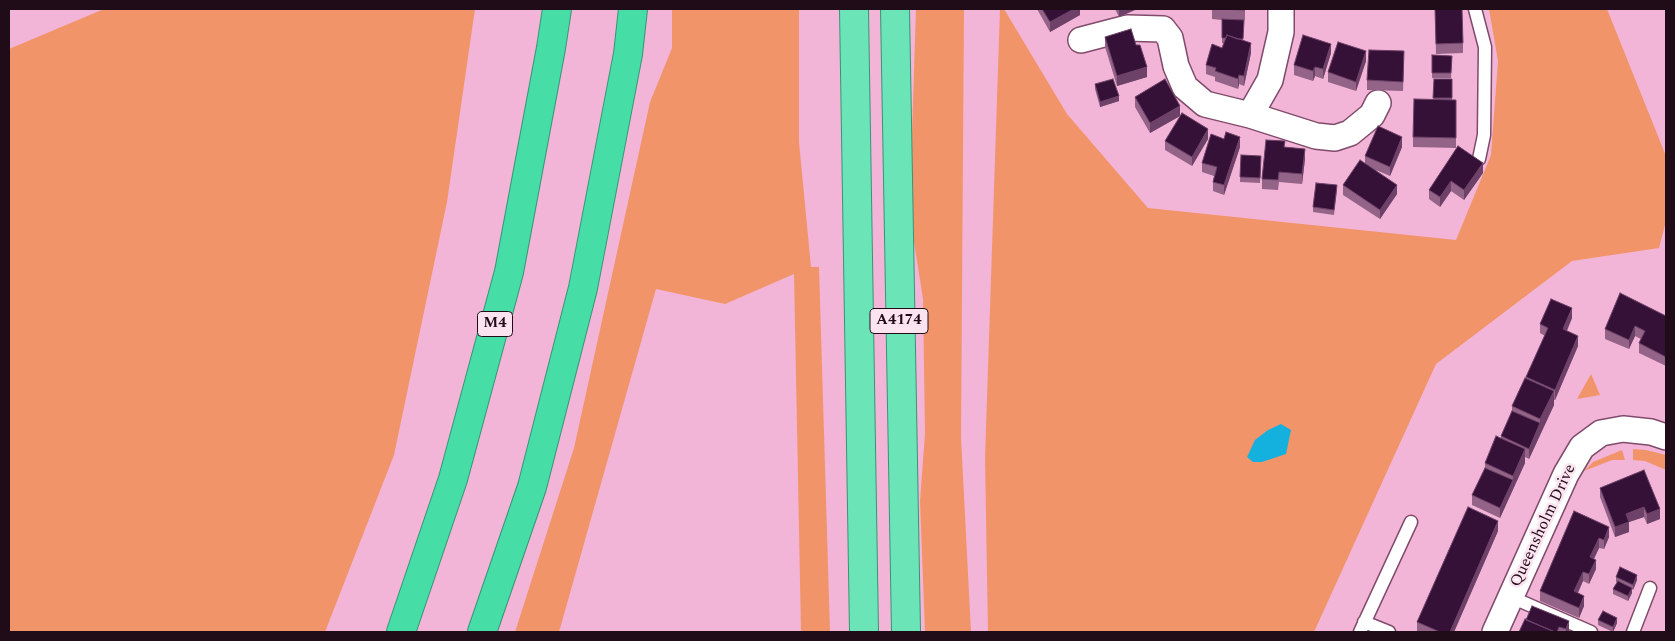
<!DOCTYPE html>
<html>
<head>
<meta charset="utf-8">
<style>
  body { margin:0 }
  #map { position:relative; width:1675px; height:641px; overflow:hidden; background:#f2b5d7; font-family:Spectral,serif }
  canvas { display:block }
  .frame { position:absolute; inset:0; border:10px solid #200b18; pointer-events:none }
</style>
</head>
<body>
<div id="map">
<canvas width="1675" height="641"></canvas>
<div class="frame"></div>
</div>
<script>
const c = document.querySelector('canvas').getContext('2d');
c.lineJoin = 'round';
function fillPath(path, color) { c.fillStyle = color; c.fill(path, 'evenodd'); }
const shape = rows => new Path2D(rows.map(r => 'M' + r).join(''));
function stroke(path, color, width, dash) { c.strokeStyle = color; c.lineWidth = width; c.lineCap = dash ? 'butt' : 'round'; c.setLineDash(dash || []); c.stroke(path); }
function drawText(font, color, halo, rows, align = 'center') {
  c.font = font + ' Spectral,serif'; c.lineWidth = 5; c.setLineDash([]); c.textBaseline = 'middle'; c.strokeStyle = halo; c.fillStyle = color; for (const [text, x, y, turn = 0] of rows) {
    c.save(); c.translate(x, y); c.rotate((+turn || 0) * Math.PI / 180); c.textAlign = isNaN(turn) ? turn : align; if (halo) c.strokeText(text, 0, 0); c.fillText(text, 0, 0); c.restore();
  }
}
fillPath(shape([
  [104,9,475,9,447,202,394,455,325,632,9,632,9,49],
  [672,9,799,9,799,142,811,267,819,267,830,632,801,632,794,274,725,304,656,289,559,632,515,632,574,448,650,102,672,48],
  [916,9,964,9,961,437,971,632,925,632,920,501,925,434,923,299,914,242,911,165],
  [1000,9,1004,9,1067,114,1148,208,1456,240,1491,155,1498,61,1489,9,1607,9,1666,156,1666,221,1659,248,1572,261,1436,364,1314,632,988,632,985,458],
  [1591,374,1600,395,1577,399],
  [1633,449,1646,450,1666,455,1666,470,1645,461,1633,460],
  [1622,450,1625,460,1612,460,1584,471,1593,462]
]), '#f29469');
fillPath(shape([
  [1281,424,1291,430,1286,454,1262,462,1253,462,1247,457,1255,440,1268,430]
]), '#14b1de');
const service = shape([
  [1475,9,1485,47,1484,135,1479,159],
  [1511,597,1591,632],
  [1364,622,1389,632],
  [1360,632,1411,522],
  [1633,632,1650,588]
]);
const minor = shape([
  [1081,40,1127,28,1163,29,1170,38,1176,66,1185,87,1205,104,1250,115,1270,80,1281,32,1281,9],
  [1250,115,1316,136,1335,138,1350,133,1372,115,1378,103],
  [1495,632,1566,474,1582,447,1601,433,1623,429,1651,432,1666,437]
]);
const trunk = shape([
  [854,9,864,632],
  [895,9,906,632]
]);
const motorway = shape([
  [401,632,453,479,509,272,551,48,557,9],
  [482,632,532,487,583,288,628,54,633,9]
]);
stroke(service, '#804b6a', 15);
stroke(minor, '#804b6a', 28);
stroke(trunk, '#399475', 30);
stroke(motorway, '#399475', 30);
stroke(service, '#fff', 12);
stroke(minor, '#fff', 25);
stroke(trunk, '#6be4b8', 28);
stroke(motorway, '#46dda7', 28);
fillPath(shape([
  [1037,9,1080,9,1080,15,1050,32],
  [1115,9,1137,9,1119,17],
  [1212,9,1245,9,1245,20,1231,20,1244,20,1243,41,1251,53,1244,86,1239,84,1238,89,1215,81,1215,77,1206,74,1206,65,1222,48,1224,43,1222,43,1222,20,1212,19],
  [1435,9,1463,43,1463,53,1436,54],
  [1105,37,1136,45,1147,77,1117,86,1105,47],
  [1331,53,1323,79,1315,76,1313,81,1294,75,1294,65],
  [1432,55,1452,56,1451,78,1432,78],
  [1366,61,1356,91,1328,82,1328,72],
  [1404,61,1403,91,1367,90,1367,80],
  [1434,79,1452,79,1452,100,1456,100,1456,148,1413,147,1413,137,1433,100],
  [1095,84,1119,101,1100,107,1095,89],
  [1135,97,1180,116,1150,133,1135,107],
  [1208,139,1192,166,1165,150,1165,141],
  [1458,146,1483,173,1464,200,1451,191,1440,207,1429,199,1429,190],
  [1240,147,1224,195,1213,191,1213,182,1214,176,1202,172,1202,163],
  [1285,147,1305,159,1302,184,1279,182,1278,190,1262,189,1262,179],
  [1402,147,1390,176,1376,170,1397,194,1380,219,1343,195,1343,185,1365,163,1365,156],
  [1241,155,1261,156,1260,183,1240,182],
  [1337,190,1334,215,1313,212,1313,207],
  [1666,316,1666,366,1639,353,1639,343,1641,339,1635,336,1629,349,1605,339,1605,329],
  [1572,318,1567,331,1578,346,1555,400,1554,400,1554,405,1529,459,1525,457,1525,463,1500,518,1472,505,1472,495,1485,468,1485,463,1501,438,1501,436,1512,411,1512,406,1545,336,1540,333,1540,324],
  [1644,470,1660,519,1647,524,1644,517,1629,522,1629,532,1615,537,1600,497,1600,488],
  [1574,511,1609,537,1604,549,1599,548,1594,559,1596,569,1589,584,1583,581,1578,593,1584,606,1579,618,1540,601,1540,591],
  [1498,531,1454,632,1417,632,1417,622],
  [1616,577,1637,580,1633,590,1632,589,1632,593,1628,601,1613,594,1613,589,1617,582,1616,582],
  [1532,606,1569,631,1568,632,1519,632,1526,620],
  [1598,620,1617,623,1613,632,1598,625]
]), '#946388');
fillPath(shape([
  [1074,9,1080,9,1080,15,1050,32,1050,22],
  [1119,9,1137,9,1119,17],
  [1251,43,1251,53,1244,86,1244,76],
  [1331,44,1331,53,1323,79,1323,69],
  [1366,51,1366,61,1356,91,1356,82],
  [1147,67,1147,77,1117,86,1117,76],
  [1315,67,1315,76,1313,81,1313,71],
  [1239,75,1239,84,1238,89,1238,79],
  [1119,96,1119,101,1100,107,1100,102],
  [1180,106,1180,116,1150,133,1150,123],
  [1208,129,1208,139,1192,166,1192,157],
  [1240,137,1240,147,1224,195,1224,185],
  [1402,137,1402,147,1390,176,1390,167],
  [1305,149,1305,159,1302,184,1302,174],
  [1483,163,1483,173,1464,200,1464,190],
  [1451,181,1451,191,1440,207,1440,197],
  [1397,185,1397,194,1380,219,1380,210],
  [1572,308,1572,318,1563,339,1563,329],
  [1635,326,1635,336,1629,349,1629,340],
  [1578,336,1578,346,1555,400,1555,390],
  [1554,391,1554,405,1529,459,1529,449,1540,423,1540,419],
  [1525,449,1525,463,1500,518,1500,508,1513,480,1513,476],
  [1644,507,1644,517,1629,522,1629,532,1615,537,1615,527,1626,514],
  [1660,509,1660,519,1647,524,1647,514],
  [1498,521,1498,531,1454,632,1450,632],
  [1609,527,1609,537,1604,549,1604,540],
  [1599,538,1599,548,1590,567,1590,557],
  [1596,560,1596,569,1589,584,1589,574],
  [1583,572,1583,581,1574,601,1574,591],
  [1637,575,1637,580,1633,590,1633,585],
  [1632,588,1632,593,1628,601,1628,596],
  [1584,596,1584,606,1579,618,1579,608],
  [1617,618,1617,623,1613,632,1613,627],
  [1569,621,1569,631,1568,632,1566,632,1566,629]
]), '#6e4268');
const building = shape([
  [1042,9,1074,9,1050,22,1042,9],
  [1212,9,1245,9,1245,10,1212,9],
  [1435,9,1462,9,1463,43,1436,44,1435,9],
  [1222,19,1244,20,1243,39,1237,39,1227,35,1226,38,1222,38,1222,19],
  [1131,29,1136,45,1140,45,1147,67,1117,76,1105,37,1131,29],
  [1227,35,1251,43,1244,76,1239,75,1238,79,1215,71,1216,68,1206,65,1212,44,1222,48,1227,35],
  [1303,35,1331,44,1323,69,1315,67,1313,71,1294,65,1303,35],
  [1338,42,1366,51,1356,82,1328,72,1338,42],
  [1369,50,1404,51,1403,82,1367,80,1369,50],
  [1432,55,1452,56,1451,73,1432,73,1432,55],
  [1113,79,1119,96,1100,102,1095,84,1113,79],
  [1165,79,1180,106,1150,123,1135,97,1165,79],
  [1434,79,1452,79,1452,98,1433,98,1434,79],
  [1414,99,1456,100,1456,138,1413,137,1414,99],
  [1182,113,1208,129,1192,157,1165,141,1182,113],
  [1378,126,1402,137,1390,167,1365,156,1378,126],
  [1226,132,1240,137,1224,185,1213,182,1217,167,1202,163,1211,134,1224,139,1226,132],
  [1266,140,1285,141,1284,147,1305,149,1302,174,1279,172,1278,180,1262,179,1266,140],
  [1458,146,1483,163,1464,190,1451,181,1440,197,1429,190,1458,146],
  [1241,155,1261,156,1260,178,1240,177,1241,155],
  [1360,160,1397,185,1380,210,1343,185,1360,160],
  [1316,183,1337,185,1334,210,1313,207,1316,183],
  [1620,293,1666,316,1666,357,1639,343,1645,331,1635,326,1629,340,1605,329,1620,293],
  [1551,299,1572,308,1563,329,1578,336,1555,390,1526,377,1548,328,1540,324,1551,299],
  [1525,378,1554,391,1540,419,1512,406,1525,378],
  [1512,411,1540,423,1529,449,1501,436,1512,411],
  [1496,436,1525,449,1513,476,1485,463,1496,436],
  [1485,468,1513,480,1500,508,1472,495,1485,468],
  [1644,470,1660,509,1647,514,1644,507,1626,514,1629,522,1615,527,1600,488,1644,470],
  [1468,507,1498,521,1450,632,1440,632,1417,622,1468,507],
  [1574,511,1609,527,1604,540,1599,538,1590,557,1596,560,1589,574,1583,572,1574,591,1584,596,1579,608,1540,591,1574,511],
  [1620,567,1637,575,1633,585,1616,577,1620,567],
  [1618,581,1632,588,1628,596,1613,589,1618,581],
  [1532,606,1569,621,1566,629,1559,627,1557,632,1555,632,1526,620,1532,606],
  [1603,611,1617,618,1613,627,1598,620,1603,611],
  [1525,619,1555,632,1519,632,1525,619]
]);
fillPath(building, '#351138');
stroke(building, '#6e4268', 1);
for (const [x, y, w] of [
  [899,321,58],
  [495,324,35]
]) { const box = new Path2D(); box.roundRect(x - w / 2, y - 12.5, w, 25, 4); c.fillStyle = '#fce3f0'; c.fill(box); stroke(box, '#200b18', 1); }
drawText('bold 15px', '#200b18', null, [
  ["A4174",899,321],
  ["M4",495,324]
]);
drawText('16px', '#200b18', '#fce3f0', [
  ["Queensholm Drive",1544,526,-65]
]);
</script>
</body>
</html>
